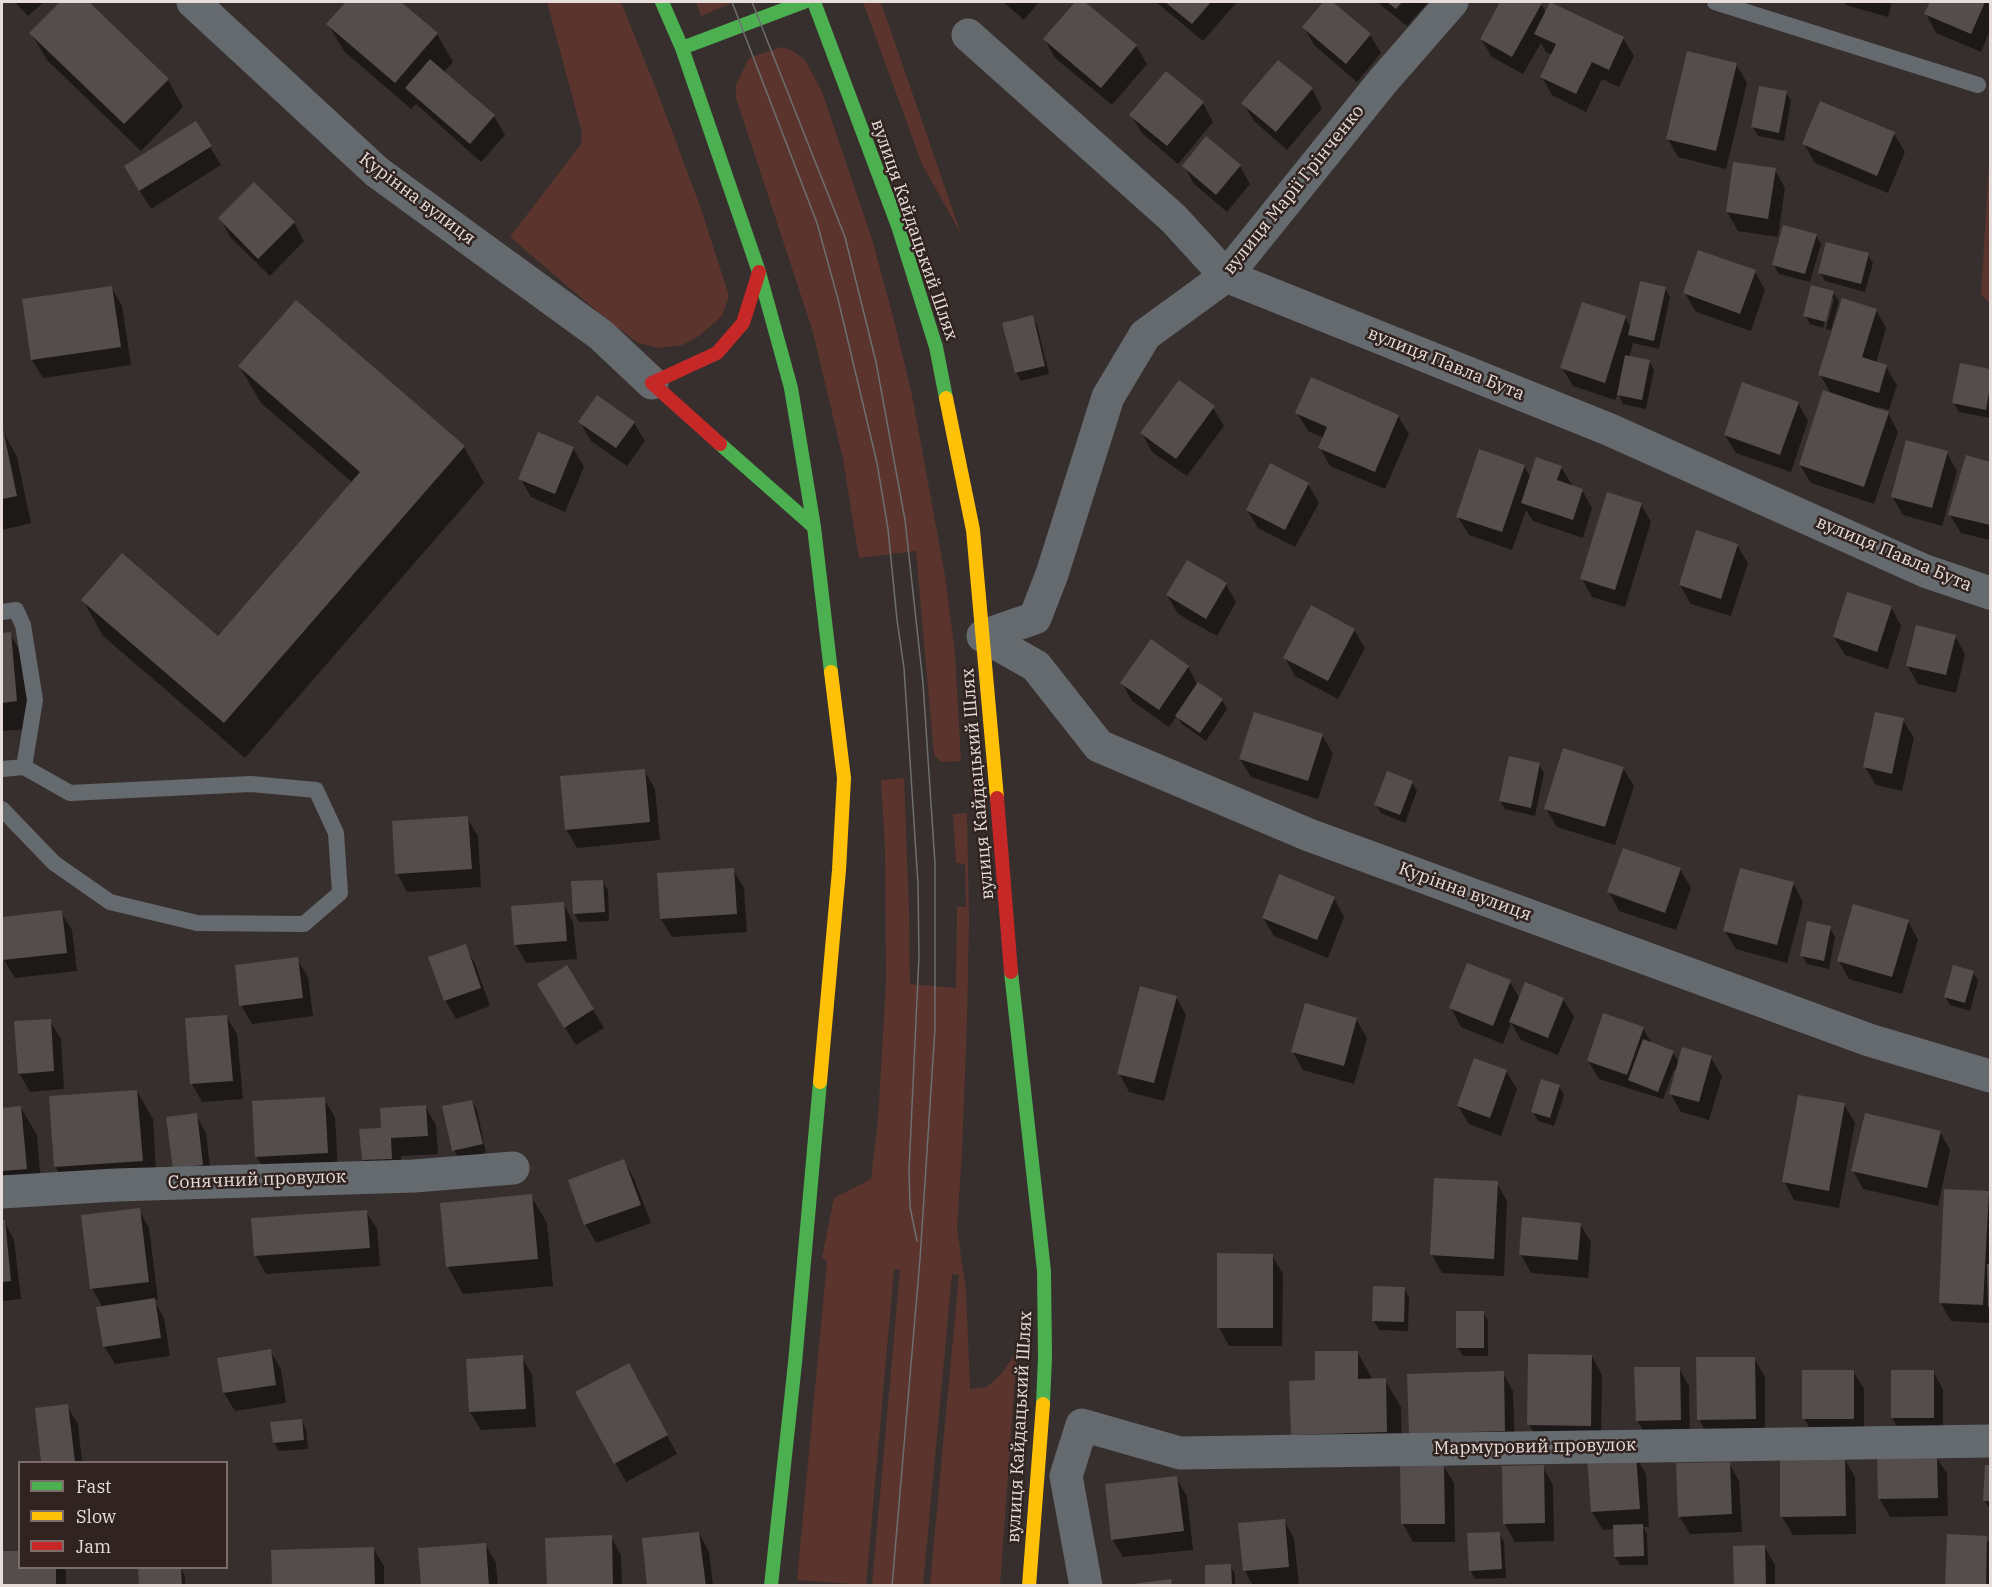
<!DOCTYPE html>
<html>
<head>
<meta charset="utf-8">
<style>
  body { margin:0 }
  #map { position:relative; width:1992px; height:1587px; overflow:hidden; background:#372f2d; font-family:"IBM Plex Serif",serif }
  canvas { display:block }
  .frame { position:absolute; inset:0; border:3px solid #e7ddda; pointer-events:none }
  .legend { position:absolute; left:18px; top:1461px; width:210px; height:108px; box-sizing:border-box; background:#31231f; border:2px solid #7a6d6a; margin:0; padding:8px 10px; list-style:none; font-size:18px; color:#e7ddda }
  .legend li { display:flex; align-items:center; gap:12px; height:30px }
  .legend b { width:30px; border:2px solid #7a6d6a }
</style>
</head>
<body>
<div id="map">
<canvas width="1992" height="1587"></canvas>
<div class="frame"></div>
<ul class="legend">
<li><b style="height:8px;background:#4caf50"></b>Fast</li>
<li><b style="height:8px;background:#ffc107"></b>Slow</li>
<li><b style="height:8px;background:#c62828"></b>Jam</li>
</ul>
</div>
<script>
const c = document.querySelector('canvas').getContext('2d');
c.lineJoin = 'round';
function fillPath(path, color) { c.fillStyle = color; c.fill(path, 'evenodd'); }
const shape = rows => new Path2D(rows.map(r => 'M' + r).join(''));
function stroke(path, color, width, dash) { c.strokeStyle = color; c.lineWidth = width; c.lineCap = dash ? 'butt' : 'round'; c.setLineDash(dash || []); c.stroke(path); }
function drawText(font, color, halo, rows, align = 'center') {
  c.font = font + ' "IBM Plex Serif",serif'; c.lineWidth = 5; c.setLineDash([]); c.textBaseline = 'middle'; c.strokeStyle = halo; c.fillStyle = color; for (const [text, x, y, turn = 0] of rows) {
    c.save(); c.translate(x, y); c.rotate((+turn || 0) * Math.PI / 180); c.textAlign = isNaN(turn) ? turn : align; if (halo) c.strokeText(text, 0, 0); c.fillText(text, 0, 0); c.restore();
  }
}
fillPath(shape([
  [547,2,621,2,659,96,700,206,729,296,722,316,699,336,682,345,659,348,638,343,605,318,510,237,581,144,582,133],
  [696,2,734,2,701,16],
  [863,2,880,2,884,11,961,234,922,164],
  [782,47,793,51,805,60,822,92,872,239,895,324,912,395,945,576,955,653,961,761,941,762,934,755,916,551,859,558,843,459,813,332,736,98,736,85,749,58],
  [1990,149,1990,303,1981,295],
  [904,778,909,910,910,984,956,988,957,907,966,907,965,864,956,863,953,814,967,813,969,918,967,1021,962,1152,957,1229,966,1291,970,1389,987,1387,1002,1373,1017,1351,1000,1585,930,1585,959,1275,952,1274,923,1585,872,1585,900,1270,894,1269,866,1585,797,1580,827,1261,822,1258,834,1198,871,1179,878,1120,886,982,885,849,881,780]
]), '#5b352d');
fillPath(shape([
  [15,2,44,2,28,16],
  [62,2,86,2,168,80,183,107,141,151,47,60,31,33],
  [348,2,399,2,437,34,453,62,444,72,494,116,505,135,481,162,416,104,411,109,344,51,328,24],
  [1003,2,1039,2,1024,20],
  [1077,2,1083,2,1136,46,1147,64,1112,105,1055,58,1045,40],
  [1156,2,1235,2,1236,3,1203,41],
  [1325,2,1330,2,1370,35,1381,53,1357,82,1314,45,1304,27],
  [1377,2,1428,2,1407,26],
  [1502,2,1536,2,1541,4,1546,12,1623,38,1634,56,1619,87,1602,79,1586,112,1552,95,1542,77,1552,55,1546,52,1541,43,1523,74,1492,57,1481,39],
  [1844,2,1892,2,1888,17,1846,5],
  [1931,2,1990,2,1990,30,1981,52,1936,33,1926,14],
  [1736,64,1747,83,1726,169,1678,157,1668,139],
  [1312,89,1322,108,1287,150,1254,121,1243,103],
  [1786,92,1791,101,1784,141,1758,136,1753,127],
  [1203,103,1213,122,1178,164,1142,133,1131,115],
  [1821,103,1894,134,1905,152,1888,193,1815,163,1804,144],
  [210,147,221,165,151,209,136,185],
  [1184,166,1240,166,1250,184,1227,212,1194,184],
  [1775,170,1785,188,1778,237,1738,231,1727,212],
  [220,218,294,223,304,241,270,276,230,237],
  [1816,235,1821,244,1810,282,1779,274,1774,265],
  [1868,255,1873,263,1865,292,1825,281,1820,272],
  [1755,272,1765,290,1751,331,1696,312,1685,293],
  [111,287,122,306,131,365,43,378,32,360,24,300],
  [1665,288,1670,297,1659,349,1633,343,1629,358,1649,361,1654,370,1646,409,1623,404,1618,393,1615,400,1573,386,1562,368,1625,317,1631,327],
  [1833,293,1839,301,1831,330,1826,329,1834,298,1831,298,1823,328,1810,324,1805,315],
  [1876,310,1886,328,1876,363,1886,367,1897,385,1889,410,1878,407,1877,410,1888,413,1898,432,1874,504,1811,483,1800,465,1831,394,1820,374],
  [1032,317,1037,325,1049,374,1021,381,1016,372],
  [1961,365,1990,370,1990,418,1959,412,1954,403],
  [240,367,464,447,484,483,245,758,103,636,83,600,218,638,353,483,261,403],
  [1798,403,1808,421,1791,472,1736,453,1725,435],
  [1213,408,1224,426,1187,476,1152,452,1142,433],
  [1297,413,1398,416,1409,434,1385,489,1330,466,1320,448,1324,438,1308,431],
  [580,422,634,423,645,441,627,466,591,441],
  [2,430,17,457,31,523,2,530],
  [573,448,584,467,565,512,531,497,520,478],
  [1947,453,1957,471,1942,526,1903,515,1892,496],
  [1967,457,1990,463,1990,540,1961,533,1950,515],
  [1524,466,1531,478,1561,467,1572,485,1582,490,1592,508,1583,538,1533,521,1526,510,1512,550,1469,535,1458,517],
  [1308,484,1319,503,1295,547,1258,528,1247,510],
  [1641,504,1651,522,1625,607,1592,597,1582,579],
  [1737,545,1748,563,1731,616,1691,604,1680,585],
  [1226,584,1236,602,1217,636,1178,614,1167,595],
  [1891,607,1901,626,1888,669,1845,655,1834,637],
  [1354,630,1365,648,1338,699,1295,676,1285,658],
  [2,634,10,634,26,661,32,729,2,731],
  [1955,636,1965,654,1956,693,1918,684,1907,665],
  [1188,667,1197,684,1222,700,1227,709,1206,741,1182,724,1177,716,1169,727,1132,701,1122,683],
  [1903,720,1914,738,1902,791,1876,785,1865,767],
  [1322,735,1333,754,1318,799,1251,777,1240,759],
  [1539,765,1544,773,1535,816,1505,809,1500,801],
  [1623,768,1634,786,1615,845,1557,827,1546,809],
  [644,770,655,789,660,840,577,848,566,829],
  [1412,783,1417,791,1405,823,1381,813,1376,805],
  [467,818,478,836,481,887,407,892,397,873],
  [1680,869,1691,888,1676,930,1619,911,1609,892],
  [733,870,744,888,747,932,672,937,661,919,658,874],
  [602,881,608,890,609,921,579,922,574,913],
  [1793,883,1803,902,1787,963,1736,949,1725,931],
  [1334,898,1344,917,1328,958,1274,936,1263,918],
  [563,903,573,922,577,959,526,963,516,945,513,907],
  [61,912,72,930,77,971,15,978,4,960,2,919],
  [1908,921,1918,940,1902,994,1849,979,1839,961],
  [1830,928,1835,937,1829,969,1807,964,1802,955],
  [465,946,475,964,490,1006,456,1019,445,1000],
  [297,959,308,977,313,1016,252,1024,241,1005],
  [567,967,604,1028,576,1045,549,1003],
  [1973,972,1978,981,1970,1011,1950,1005,1945,996],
  [1510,982,1520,999,1563,999,1574,1017,1558,1055,1521,1040,1511,1023,1503,1044,1461,1027,1451,1008],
  [1176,997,1186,1015,1164,1101,1129,1092,1119,1073],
  [226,1016,237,1034,243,1099,202,1102,192,1084,186,1020],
  [1356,1019,1367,1038,1354,1084,1303,1070,1293,1052],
  [50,1021,61,1039,64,1089,30,1092,19,1073],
  [1643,1028,1652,1044,1673,1052,1679,1063,1711,1058,1722,1076,1709,1120,1681,1112,1670,1093,1677,1071,1674,1070,1663,1099,1599,1079,1588,1061],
  [1506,1071,1517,1089,1501,1136,1469,1124,1458,1106],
  [1559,1086,1564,1095,1554,1126,1538,1121,1533,1112],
  [137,1091,153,1119,157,1188,71,1194,55,1166],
  [324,1099,335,1117,338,1171,267,1175,257,1157],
  [472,1101,477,1110,486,1153,459,1159,454,1150],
  [1844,1104,1855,1123,1839,1208,1794,1200,1784,1181],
  [425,1106,436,1125,438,1154,401,1156,402,1177,374,1178,363,1160,361,1130,382,1129],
  [21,1108,37,1135,42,1196,2,1200,2,1109],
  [196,1115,206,1133,212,1183,185,1187],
  [1940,1132,1950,1150,1938,1206,1863,1189,1853,1170],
  [624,1161,634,1179,651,1223,596,1243,586,1225,570,1181],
  [1497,1183,1507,1201,1504,1276,1442,1273,1432,1255],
  [1988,1193,1990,1197,1990,1323,1951,1321,1940,1302],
  [531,1196,547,1223,553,1286,463,1294,448,1267],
  [139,1210,149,1228,158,1300,154,1300,164,1318,170,1356,115,1364,104,1346,103,1308,92,1288],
  [366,1211,377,1229,380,1266,266,1274,256,1256],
  [4,1221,14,1240,21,1299,2,1301,2,1222],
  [1580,1224,1591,1242,1588,1278,1531,1273,1521,1255],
  [1272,1255,1283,1274,1282,1346,1229,1346,1219,1327],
  [1374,1288,1404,1288,1409,1297,1408,1331,1379,1330,1374,1321],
  [1483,1312,1488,1321,1488,1356,1463,1356,1458,1348],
  [270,1351,281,1369,286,1403,235,1411,224,1393,219,1359],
  [1358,1353,1373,1380,1385,1380,1401,1407,1402,1459,1292,1434,1316,1381],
  [1592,1356,1602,1375,1601,1444,1539,1443,1529,1424],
  [522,1357,532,1375,536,1427,481,1430,470,1412],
  [1754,1358,1765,1377,1765,1437,1709,1438,1699,1419],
  [1679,1368,1689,1386,1690,1438,1648,1439,1637,1420],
  [1853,1371,1864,1389,1864,1436,1814,1436,1804,1418],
  [1933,1371,1943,1390,1943,1436,1903,1436,1892,1418],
  [1503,1373,1513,1391,1515,1449,1421,1451],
  [639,1383,677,1454,626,1482,577,1393],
  [67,1406,78,1424,82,1462,43,1462,36,1410],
  [301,1421,306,1429,308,1449,279,1451,274,1443],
  [1635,1455,1646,1474,1649,1527,1643,1527,1647,1534,1648,1565,1620,1565,1615,1557,1614,1529,1603,1530,1592,1512],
  [1936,1456,1947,1474,1948,1516,1890,1517,1879,1498],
  [1844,1458,1855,1477,1856,1534,1793,1535,1782,1517],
  [1729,1463,1739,1481,1742,1532,1690,1534,1679,1516],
  [1443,1465,1454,1483,1455,1542,1413,1542,1403,1524],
  [1543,1467,1553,1485,1554,1541,1515,1542,1504,1523],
  [1987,1467,1990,1467,1990,1510,1985,1501],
  [1176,1478,1187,1496,1193,1550,1123,1557,1112,1539],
  [1284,1520,1294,1539,1299,1585,1253,1586,1245,1571],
  [699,1533,709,1552,713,1586,648,1586],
  [1499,1533,1504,1542,1506,1578,1475,1579,1470,1570],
  [611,1537,621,1555,622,1586,549,1586],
  [1986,1538,1990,1545,1990,1586,1947,1586],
  [485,1544,496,1563,498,1586,422,1586],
  [1764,1546,1775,1565,1775,1586,1736,1586],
  [373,1548,384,1566,384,1586,274,1586],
  [2,1553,20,1553,20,1568,64,1568,66,1571,66,1586,2,1586],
  [1230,1565,1235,1574,1235,1586,1207,1586],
  [180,1568,185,1576,185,1586,140,1586,139,1570]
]), '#0007');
fillPath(shape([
  [60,2,89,2,169,79,124,124,29,33],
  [346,2,401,2,438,33,395,83,326,24],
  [1075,2,1085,2,1137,45,1101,88,1043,39],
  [1165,2,1211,2,1192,24],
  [1323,2,1333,2,1371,34,1346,64,1302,27],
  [1387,2,1402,2,1396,9],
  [1500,2,1539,2,1542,3,1512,57,1480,39],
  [1550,2,1624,37,1609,70,1592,62,1576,94,1540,77,1556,44,1534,34],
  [1930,2,1985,2,1971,34,1924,14],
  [1687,51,1737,63,1716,151,1666,139],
  [430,59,495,115,470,144,405,88],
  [1278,60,1313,88,1276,132,1241,103],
  [1166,71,1204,102,1167,146,1129,115],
  [1759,86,1787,91,1779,133,1751,127],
  [1820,101,1895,132,1877,176,1802,144],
  [196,121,212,146,139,191,124,166],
  [1206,136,1241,165,1216,195,1182,166],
  [1733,162,1776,168,1768,219,1726,212],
  [254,182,295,222,258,259,218,218],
  [1783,225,1817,234,1805,274,1772,265],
  [1826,242,1869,253,1861,284,1818,273],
  [1698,250,1756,270,1740,314,1683,293],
  [1640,281,1666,287,1654,341,1628,335],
  [1811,285,1834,291,1826,322,1803,316],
  [112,286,121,347,31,360,22,299],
  [1842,298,1877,309,1862,357,1887,365,1879,393,1818,375],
  [296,300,465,446,224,723,81,600,122,553,218,636,360,472,238,366],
  [1582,302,1626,316,1605,383,1560,368],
  [1033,315,1045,366,1015,373,1002,323],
  [1625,355,1650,360,1642,400,1617,395],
  [1960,363,1990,369,1990,386,1986,410,1952,403],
  [1311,377,1399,415,1375,472,1318,448,1327,427,1295,413],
  [1179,380,1215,406,1176,459,1140,433],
  [1742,382,1799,402,1780,455,1724,435],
  [1823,390,1889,412,1864,487,1799,465],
  [597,395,635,422,616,448,578,422],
  [3,429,17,496,2,499,2,430],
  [538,432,574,447,555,494,518,479],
  [1906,440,1948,451,1932,508,1891,497],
  [1479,449,1525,465,1502,532,1456,517],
  [1966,455,1990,462,1990,525,1948,515],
  [1536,457,1562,466,1557,480,1583,489,1573,520,1521,503],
  [1270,463,1309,483,1285,530,1246,510],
  [1607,492,1642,503,1615,590,1580,579],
  [1696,530,1738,544,1721,599,1679,585],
  [1187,560,1227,583,1206,619,1166,595],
  [1847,592,1892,606,1877,652,1833,637],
  [1311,605,1355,629,1328,681,1283,658],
  [1916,625,1956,635,1946,675,1906,666],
  [11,632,17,701,2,703,2,633],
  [1151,639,1189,666,1159,710,1120,683],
  [1198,682,1223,699,1200,733,1175,716],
  [1254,712,1323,734,1308,781,1239,759],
  [1875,712,1904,718,1892,774,1863,767],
  [1563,748,1624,767,1605,827,1544,809],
  [1509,756,1540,763,1531,808,1499,801],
  [645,769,650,822,565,830,560,776],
  [1387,771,1413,781,1400,815,1374,805],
  [468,816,472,869,395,874,392,821],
  [1623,848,1681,868,1665,913,1607,892],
  [734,868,737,914,660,919,657,873],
  [1740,868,1794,882,1777,945,1723,931],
  [1279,874,1335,897,1317,940,1262,918],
  [603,880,605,912,573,914,571,881],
  [564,902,567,941,514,945,511,906],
  [1853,904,1909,920,1892,977,1837,961],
  [62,910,67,953,3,960,2,917],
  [1807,921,1831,926,1824,961,1800,956],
  [466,944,481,988,444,1001,428,957],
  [298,957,303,998,239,1006,235,965],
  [1467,963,1511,980,1493,1026,1449,1008],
  [567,965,594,1009,564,1028,537,984],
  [1953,965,1974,971,1965,1003,1944,997],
  [1525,982,1564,998,1548,1038,1509,1022],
  [1140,986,1177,996,1154,1083,1117,1074],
  [1305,1003,1357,1018,1344,1066,1291,1052],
  [1603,1013,1644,1027,1627,1075,1587,1061],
  [227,1015,233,1081,190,1084,185,1018],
  [51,1019,54,1071,18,1074,14,1021],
  [1643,1039,1674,1051,1658,1092,1628,1080],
  [1682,1047,1712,1056,1699,1102,1669,1094],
  [1474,1058,1507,1070,1490,1118,1457,1106],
  [1541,1079,1560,1085,1550,1118,1531,1112],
  [137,1090,143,1161,54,1167,49,1096],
  [1798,1095,1845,1103,1829,1191,1782,1182],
  [325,1097,328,1153,255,1157,252,1101],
  [472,1100,483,1144,452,1151,442,1106],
  [426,1105,428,1136,391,1138,392,1159,362,1160,359,1129,381,1128,380,1108],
  [21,1106,27,1169,2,1171,2,1108],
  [197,1113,203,1165,173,1169,166,1117],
  [1865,1113,1941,1131,1927,1188,1851,1171],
  [624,1159,641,1205,584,1225,568,1180],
  [1434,1178,1498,1181,1494,1259,1430,1255],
  [1944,1189,1989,1191,1983,1305,1939,1303],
  [532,1194,538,1259,446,1267,440,1203],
  [140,1208,149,1282,90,1289,81,1215],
  [367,1210,370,1248,254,1256,251,1218],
  [1522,1217,1581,1223,1578,1260,1519,1255],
  [2,1220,5,1220,11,1281,2,1282],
  [1217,1253,1273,1254,1273,1328,1217,1328],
  [1987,1264,1990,1264,1990,1307,1988,1307],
  [1373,1286,1405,1287,1404,1322,1372,1321],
  [155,1298,161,1338,103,1347,96,1307],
  [1456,1311,1484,1311,1484,1348,1456,1348],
  [271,1349,276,1385,223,1393,217,1358],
  [1315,1351,1358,1351,1358,1379,1386,1378,1387,1432,1291,1435,1289,1381,1315,1380],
  [1528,1354,1592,1355,1591,1426,1527,1425],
  [523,1355,526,1409,469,1412,466,1359],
  [1696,1357,1755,1357,1756,1419,1697,1420],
  [629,1363,668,1435,614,1464,575,1392],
  [1634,1367,1680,1367,1681,1420,1636,1421],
  [1802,1370,1854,1370,1854,1419,1802,1419],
  [1891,1370,1934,1370,1934,1418,1891,1418],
  [1504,1371,1505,1431,1409,1434,1407,1374],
  [68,1404,75,1462,41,1462,35,1408],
  [302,1419,304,1440,273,1443,270,1422],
  [1636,1454,1640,1509,1591,1512,1587,1457],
  [1937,1454,1938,1498,1878,1499,1877,1455],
  [1845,1457,1846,1516,1780,1517,1780,1458],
  [1730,1462,1732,1514,1678,1517,1676,1463],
  [1400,1464,1444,1464,1445,1524,1401,1524],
  [1544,1465,1545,1523,1503,1524,1502,1466],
  [1985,1465,1990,1465,1990,1501,1983,1501],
  [1177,1476,1184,1531,1111,1540,1105,1484],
  [1285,1519,1289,1567,1243,1571,1238,1523],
  [1643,1524,1644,1556,1614,1557,1613,1525],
  [699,1532,706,1586,647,1586,642,1538],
  [1500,1532,1502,1569,1469,1571,1467,1533],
  [1947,1534,1987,1536,1986,1586,1945,1586],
  [612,1535,613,1586,547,1586,545,1538],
  [486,1543,489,1586,421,1586,418,1548],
  [1765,1545,1766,1586,1734,1586,1733,1546],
  [374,1547,375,1586,272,1586,271,1550],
  [2,1551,20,1551,20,1568,56,1568,56,1586,2,1586],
  [1231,1564,1232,1586,1205,1586,1205,1565],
  [138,1568,181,1568,182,1586,139,1586],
  [1171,1579,1172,1586,1133,1586,1132,1584]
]), '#544d4b');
stroke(shape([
  [1715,2,1978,85],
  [2,612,16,610,23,625,35,700,24,767,2,769],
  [2,809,54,863,110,902,197,923,304,924,340,893,336,833,316,790,251,784,70,793,24,767]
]), '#656a6e', 16);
stroke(shape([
  [193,2,377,172,601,335,652,383],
  [968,35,1174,219,1226,276,1608,429,1925,571,1990,593],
  [983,636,1036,666,1099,746,1309,835,1869,1040,1990,1076],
  [983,636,1035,618,1052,574,1108,397,1145,335,1226,276,1383,81,1452,2],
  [2,1192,116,1185,414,1176,513,1168],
  [1086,1586,1066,1476,1082,1425,1180,1453,1990,1441]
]), '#656a6e', 33);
stroke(shape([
  [662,2,682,48,759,272,791,388,814,527,831,672],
  [814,2,898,226,936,347,946,398],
  [682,48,804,2],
  [720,444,814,527],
  [1011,972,1044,1271,1045,1357,1043,1404],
  [771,1586,795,1363,820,1082]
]), '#4caf50', 14);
stroke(shape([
  [946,398,973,530,997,798],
  [820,1082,839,870,844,778,831,672],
  [1029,1586,1043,1404]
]), '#ffc107', 14);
stroke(shape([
  [720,444,652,383,717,353,743,323,759,272],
  [997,798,1011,972]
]), '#c62828', 14);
stroke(shape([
  [732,2,817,223,838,299,877,463,888,529,897,620,904,668,918,884,919,956,909,1171,910,1207,917,1241],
  [752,2,845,237,876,362,905,520,923,683,935,864,935,1028,920,1259,892,1586]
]), '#6d6f70', 1.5);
drawText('18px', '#e7ddda', '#31231f', [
  ["вулиця Марії Грінченко",1294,190,-51],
  ["Курінна вулиця",417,199,37],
  ["вулиця Кайдацький Шлях",914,230,71],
  ["вулиця Павла Бута",1446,364,22],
  ["вулиця Павла Бута",1894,554,23],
  ["вулиця Кайдацький Шлях",978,784,-95],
  ["Курінна вулиця",1465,892,20],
  ["Сонячний провулок",257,1180,-2],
  ["вулиця Кайдацький Шлях",1020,1427,-87],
  ["Мармуровий провулок",1535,1447,-1]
]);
</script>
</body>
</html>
